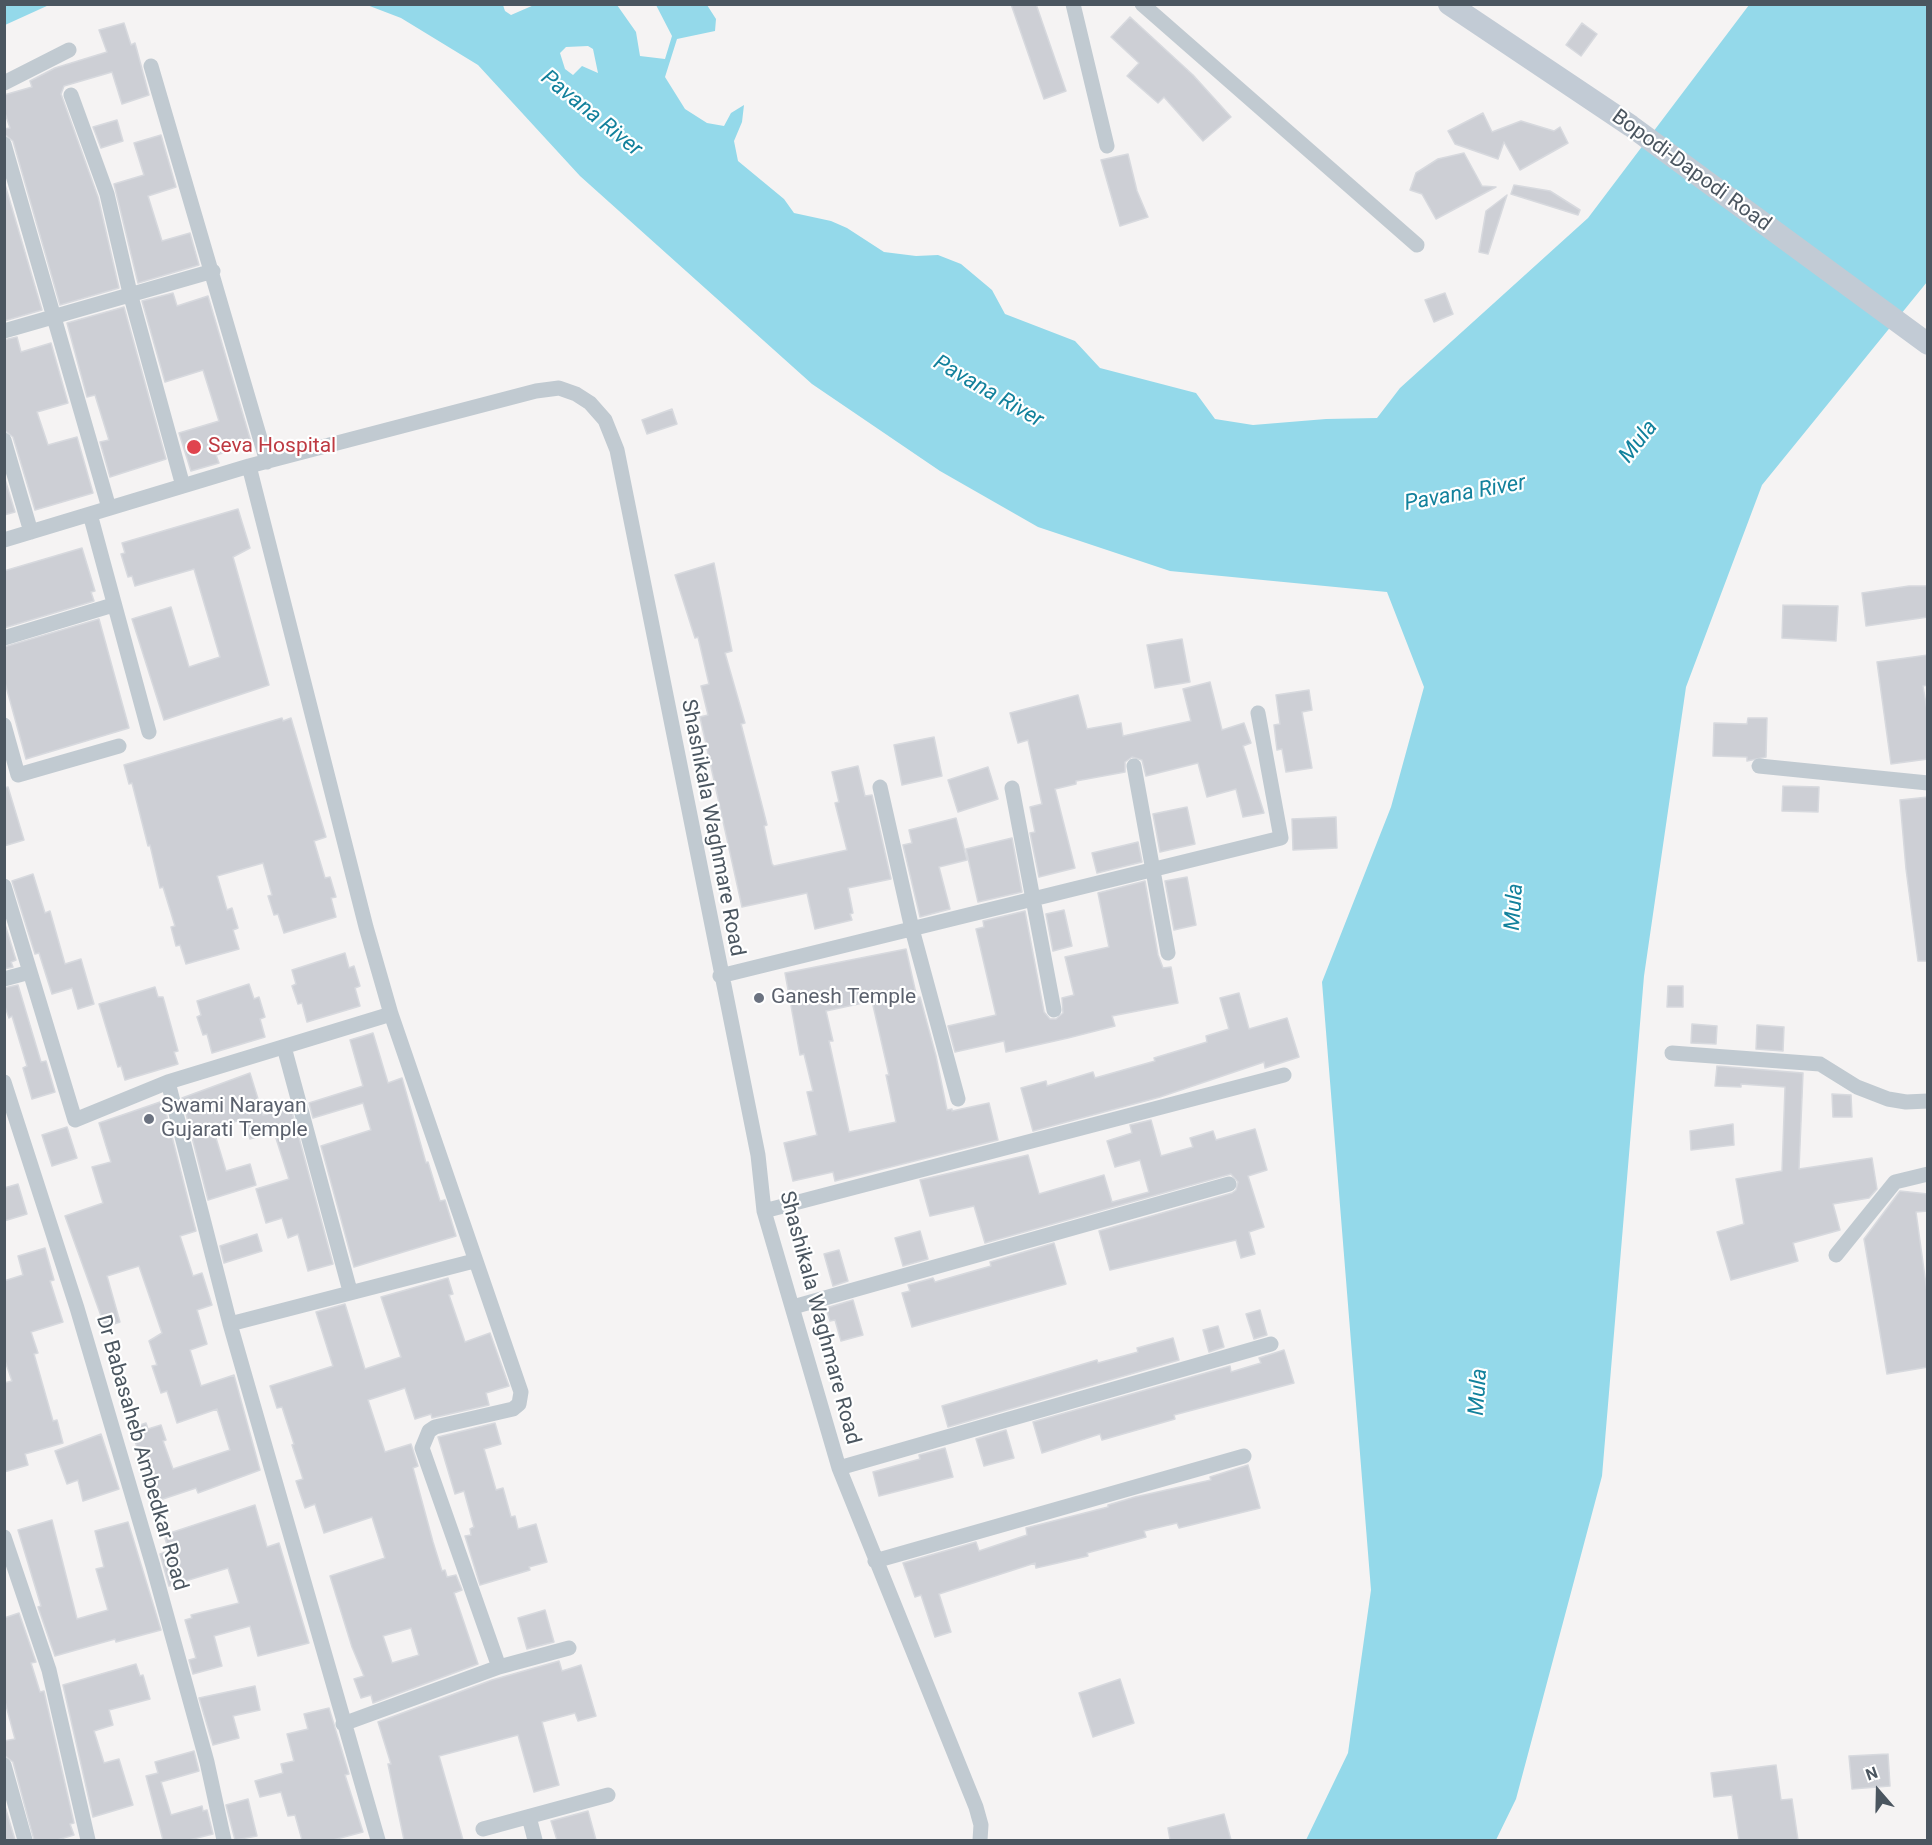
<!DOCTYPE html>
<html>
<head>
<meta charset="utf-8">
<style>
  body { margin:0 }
  #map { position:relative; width:1932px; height:1845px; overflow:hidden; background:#f5f3f3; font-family:Roboto,sans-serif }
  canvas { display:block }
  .frame { position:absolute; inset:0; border:6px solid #4b5660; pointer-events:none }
  .north { position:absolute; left:1848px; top:1761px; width:60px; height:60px; -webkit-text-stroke:4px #fff; paint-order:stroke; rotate:340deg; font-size:16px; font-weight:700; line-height:24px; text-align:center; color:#4b5660 }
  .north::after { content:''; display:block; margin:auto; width:21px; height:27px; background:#4b5660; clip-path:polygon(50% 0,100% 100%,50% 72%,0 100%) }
</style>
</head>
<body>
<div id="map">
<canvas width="1932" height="1845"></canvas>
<div class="frame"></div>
<div class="north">N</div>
</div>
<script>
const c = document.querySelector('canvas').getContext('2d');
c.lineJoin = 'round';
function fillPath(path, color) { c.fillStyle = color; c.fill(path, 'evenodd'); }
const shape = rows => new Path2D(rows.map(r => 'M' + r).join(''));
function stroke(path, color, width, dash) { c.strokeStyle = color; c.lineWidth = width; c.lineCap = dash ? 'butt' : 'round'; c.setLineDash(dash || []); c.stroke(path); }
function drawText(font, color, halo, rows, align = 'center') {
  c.font = font + ' Roboto,sans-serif'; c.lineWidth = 4.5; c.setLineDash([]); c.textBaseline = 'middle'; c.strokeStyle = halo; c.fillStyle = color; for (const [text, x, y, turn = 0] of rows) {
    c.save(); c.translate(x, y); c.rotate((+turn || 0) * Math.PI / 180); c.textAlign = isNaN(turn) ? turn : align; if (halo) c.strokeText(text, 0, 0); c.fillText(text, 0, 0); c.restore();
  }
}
fillPath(shape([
  [5,4,49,4,49,5,5,25],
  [367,5,503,5,505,11,511,15,534,5,617,5,636,32,640,56,665,59,672,36,656,5,707,5,716,19,715,31,677,39,665,77,685,109,707,123,724,126,731,113,744,105,742,122,734,141,738,161,784,199,794,213,831,221,847,228,884,252,916,256,938,255,961,264,992,290,1005,314,1075,341,1100,368,1196,393,1215,419,1253,425,1326,419,1377,418,1400,388,1588,218,1749,5,1927,5,1927,282,1762,485,1686,687,1644,976,1602,1476,1516,1799,1496,1840,1306,1840,1348,1753,1371,1590,1322,982,1391,807,1424,687,1387,592,1170,571,1038,527,940,471,812,384,580,176,478,65,401,18],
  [588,46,593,49,598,73,582,66,573,75,565,69,560,53,566,47]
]), '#94d9ea');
const building = shape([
  [1011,4,1036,4,1066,91,1044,99,1011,4],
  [1130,17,1193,75,1231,117,1203,141,1164,97,1158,103,1127,76,1139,63,1111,37,1130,17],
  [124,23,131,45,135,43,149,95,122,104,112,72,64,86,61,94,98,197,119,288,60,305,13,141,4,134,4,129,10,128,4,110,4,95,32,87,30,81,55,68,107,52,99,30,124,23],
  [1582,23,1597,34,1581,56,1566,45,1582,23],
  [1483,113,1492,132,1521,121,1554,131,1560,127,1568,143,1520,170,1504,142,1498,159,1455,144,1448,131,1483,113],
  [117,120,123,141,101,148,93,127,117,120],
  [161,135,176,187,148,196,162,241,190,233,199,265,138,283,114,184,144,175,134,143,161,135],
  [1464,153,1482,186,1496,187,1436,219,1422,194,1410,190,1416,173,1438,159,1464,153],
  [1128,154,1137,191,1148,217,1120,226,1101,160,1128,154],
  [4,181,42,310,4,321,4,181],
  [1514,185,1550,191,1580,210,1578,215,1511,194,1514,185],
  [1507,195,1488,254,1479,252,1486,211,1507,195],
  [173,293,177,306,208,296,252,445,216,455,219,463,191,471,179,433,219,421,203,370,165,382,142,301,173,293],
  [1445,293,1453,314,1434,322,1425,300,1445,293],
  [124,307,166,459,110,477,100,442,109,440,95,395,87,397,67,323,124,307],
  [17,337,21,352,51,343,68,403,37,412,48,445,77,437,93,493,35,510,13,437,4,430,4,340,17,337],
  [672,409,677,424,647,434,642,420,672,409],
  [4,476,15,512,4,515,4,476],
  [238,509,250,548,233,557,269,685,164,720,132,619,171,607,189,667,220,657,194,569,135,586,132,576,128,577,121,554,125,553,122,543,238,509],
  [82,548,95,591,91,592,94,601,4,628,4,571,82,548],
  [714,563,732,651,725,653,745,723,741,724,764,813,767,825,764,826,772,864,774,866,847,850,835,803,839,802,832,772,858,766,865,796,872,795,891,879,848,888,853,913,850,914,852,920,815,929,807,893,742,907,700,717,708,715,701,686,709,684,698,637,695,638,675,575,714,563],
  [1909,586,1928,586,1928,617,1866,626,1862,593,1909,586],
  [1783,605,1838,606,1836,641,1782,638,1783,605],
  [99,619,129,728,26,759,4,679,4,647,99,619],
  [1182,639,1190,682,1155,688,1147,645,1182,639],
  [1928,655,1928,685,1923,686,1928,716,1928,759,1891,764,1877,662,1928,655],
  [1210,682,1222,730,1244,723,1251,743,1243,746,1264,813,1243,817,1236,789,1207,797,1198,763,1146,776,1142,760,1132,757,1125,762,1125,772,1076,781,1076,784,1055,789,1075,868,1039,877,1030,833,1035,832,1030,807,1042,804,1028,740,1018,743,1010,713,1078,695,1087,729,1121,723,1123,736,1191,721,1183,689,1210,682],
  [1309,690,1312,710,1302,712,1312,768,1286,772,1282,749,1277,750,1274,725,1280,724,1276,695,1309,690],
  [282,718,283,721,291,718,326,837,314,841,325,878,330,877,336,897,331,898,336,917,284,933,278,914,274,915,268,896,272,895,263,863,217,876,227,910,232,908,238,928,233,930,239,949,186,964,180,945,176,946,171,927,175,926,163,887,160,888,150,845,148,846,132,783,129,784,124,765,282,718],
  [1748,718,1767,718,1766,757,1747,761,1747,757,1713,756,1714,723,1747,724,1748,718],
  [934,737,942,776,902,785,894,745,934,737],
  [988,767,998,799,958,812,948,780,988,767],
  [1783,786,1819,787,1818,812,1782,811,1783,786],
  [8,787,24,840,4,846,4,788,8,787],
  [1928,797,1928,961,1918,961,1906,869,1900,800,1928,797],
  [1187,807,1195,844,1160,852,1153,814,1187,807],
  [1336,817,1337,848,1293,850,1292,819,1336,817],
  [956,818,967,860,939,867,950,909,920,917,903,845,912,843,909,830,956,818],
  [1012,838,1022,892,978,902,966,849,1012,838],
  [1138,842,1142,862,1097,873,1092,853,1138,842],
  [33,874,45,913,50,911,65,964,81,959,94,1004,78,1009,72,988,52,994,39,953,35,954,12,881,33,874],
  [1187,877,1196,925,1174,930,1165,881,1187,877],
  [1145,881,1158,955,1163,968,1171,967,1178,1003,1112,1016,1115,1026,1068,1038,1006,1052,1004,1041,955,1052,948,1026,996,1015,976,929,984,927,983,921,1025,911,1044,1012,1050,1019,1056,1019,1063,1013,1062,998,1074,995,1065,957,1109,947,1098,893,1145,881],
  [1064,910,1072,946,1053,951,1046,914,1064,910],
  [4,921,16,960,11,962,13,967,4,969,4,921],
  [906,949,917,998,920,997,936,1056,947,1110,952,1109,952,1111,989,1103,998,1140,835,1181,833,1172,793,1181,784,1143,817,1135,807,1092,813,1091,804,1054,800,1055,785,973,906,949],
  [872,1001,889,1075,886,1075,896,1122,849,1132,829,1041,833,1041,826,1011,872,1001],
  [345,953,349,968,354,966,360,986,355,988,360,1006,307,1022,302,1003,298,1004,292,986,296,984,292,970,345,953],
  [249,984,254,999,259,997,265,1017,260,1019,265,1037,212,1053,207,1034,203,1035,197,1017,201,1015,197,1001,249,984],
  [18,985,41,1062,46,1061,55,1092,32,1099,23,1068,27,1066,12,1016,9,1018,4,1004,4,988,18,985],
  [1668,986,1683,986,1683,1007,1667,1007,1668,986],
  [155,987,158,997,163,997,178,1051,174,1052,178,1064,125,1080,121,1066,118,1067,99,1004,155,987],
  [1239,993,1249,1029,1287,1018,1299,1057,1265,1068,1264,1062,1160,1097,1033,1131,1021,1088,1046,1081,1047,1086,1093,1072,1095,1078,1155,1061,1154,1058,1207,1042,1206,1036,1229,1029,1220,998,1239,993],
  [1692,1024,1717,1026,1716,1044,1691,1043,1692,1024],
  [1757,1025,1784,1027,1783,1051,1756,1049,1757,1025],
  [373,1033,388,1083,402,1078,426,1163,428,1162,440,1201,445,1200,456,1236,354,1267,321,1146,371,1130,363,1103,313,1118,309,1103,363,1086,350,1040,373,1033],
  [1717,1066,1803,1073,1799,1169,1872,1158,1877,1189,1869,1198,1833,1204,1840,1230,1793,1243,1798,1261,1731,1280,1717,1232,1744,1224,1736,1179,1782,1171,1785,1087,1741,1084,1741,1087,1715,1086,1717,1066],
  [250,1073,263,1115,291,1108,333,1264,308,1271,298,1234,288,1238,282,1218,266,1223,256,1189,289,1179,274,1132,250,1139,244,1119,213,1128,226,1171,250,1164,256,1185,208,1200,182,1098,250,1073],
  [1832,1094,1851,1095,1852,1117,1833,1117,1832,1094],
  [163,1101,196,1231,180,1236,193,1276,202,1273,212,1305,197,1310,207,1344,190,1350,201,1386,234,1375,260,1470,198,1493,196,1488,154,1502,131,1428,146,1423,148,1429,161,1425,166,1440,163,1441,173,1469,230,1450,217,1409,177,1423,167,1391,161,1393,152,1366,157,1365,149,1341,162,1333,139,1266,107,1276,120,1322,105,1327,65,1216,103,1203,92,1167,111,1162,99,1123,163,1101],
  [1151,1120,1161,1156,1193,1147,1190,1138,1213,1131,1216,1140,1255,1129,1267,1170,1248,1176,1264,1227,1249,1232,1255,1254,1241,1258,1236,1240,1110,1270,1099,1231,1232,1193,1236,1190,1238,1182,1231,1174,985,1243,974,1206,930,1216,920,1180,1028,1155,1039,1194,1104,1175,1112,1202,1149,1192,1140,1160,1115,1167,1107,1141,1132,1133,1130,1125,1151,1120],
  [1733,1124,1734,1145,1691,1150,1690,1131,1733,1124],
  [67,1127,77,1158,52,1166,42,1135,67,1127],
  [18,1184,27,1214,4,1221,4,1188,18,1184],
  [1900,1191,1928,1194,1928,1211,1916,1212,1928,1299,1928,1367,1887,1374,1864,1239,1900,1191],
  [920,1231,928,1259,903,1266,895,1238,920,1231],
  [257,1234,262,1251,224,1263,220,1246,257,1234],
  [1054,1243,1066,1284,912,1327,902,1293,910,1291,908,1285,933,1278,935,1282,991,1266,990,1262,1054,1243],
  [45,1248,54,1280,50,1281,63,1322,31,1332,38,1353,34,1354,53,1421,57,1420,63,1443,25,1454,28,1465,4,1472,4,1383,12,1381,4,1358,4,1281,23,1275,18,1256,45,1248],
  [839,1250,848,1281,833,1286,824,1254,839,1250],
  [448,1278,453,1294,449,1295,465,1342,490,1333,509,1386,486,1393,489,1405,432,1418,431,1414,415,1419,405,1388,368,1400,385,1452,411,1444,418,1466,413,1468,433,1542,442,1571,445,1570,447,1577,456,1575,462,1590,454,1593,478,1664,373,1703,371,1695,361,1698,354,1679,364,1676,352,1647,330,1576,385,1558,372,1517,324,1533,315,1504,305,1508,296,1481,303,1479,292,1445,294,1444,282,1407,277,1408,270,1386,333,1366,316,1312,345,1304,365,1369,401,1357,381,1297,448,1278],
  [411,1628,419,1655,392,1663,383,1636,411,1628],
  [853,1300,863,1335,841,1341,835,1320,830,1321,826,1308,853,1300],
  [1260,1310,1267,1335,1254,1339,1246,1314,1260,1310],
  [1218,1326,1224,1347,1209,1352,1203,1330,1218,1326],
  [1173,1338,1179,1360,948,1427,942,1406,1097,1360,1098,1363,1138,1352,1137,1348,1173,1338],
  [1284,1350,1294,1383,1174,1415,1175,1419,1102,1440,1100,1434,1042,1453,1033,1422,1230,1366,1231,1372,1261,1363,1259,1358,1284,1350],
  [495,1423,501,1444,484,1449,496,1490,503,1488,511,1517,515,1516,518,1529,536,1524,547,1562,529,1567,530,1570,480,1585,465,1536,471,1535,470,1529,474,1527,464,1491,455,1494,438,1437,495,1423],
  [1006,1430,1014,1458,984,1466,976,1439,1006,1430],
  [101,1434,119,1489,83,1501,78,1480,67,1484,55,1451,101,1434],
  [945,1448,953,1477,879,1496,873,1472,920,1459,919,1455,945,1448],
  [1248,1465,1260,1508,1179,1528,1177,1523,1144,1531,1146,1537,1087,1553,1088,1556,1036,1568,1035,1563,939,1594,951,1632,935,1637,921,1595,915,1597,903,1563,976,1542,979,1551,1027,1535,1026,1528,1108,1507,1108,1505,1135,1497,1211,1480,1210,1477,1248,1465],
  [255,1505,267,1547,279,1543,309,1643,258,1656,250,1626,214,1636,222,1666,193,1674,189,1660,196,1658,185,1620,192,1618,191,1615,239,1603,228,1568,169,1586,160,1554,169,1551,164,1535,255,1505],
  [52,1520,77,1619,108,1610,96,1569,104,1567,95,1531,128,1522,161,1630,116,1642,115,1639,55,1656,38,1607,41,1606,18,1530,52,1520],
  [545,1610,554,1642,527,1649,518,1618,545,1610],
  [19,1613,36,1662,31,1663,40,1692,44,1691,74,1823,70,1824,74,1835,57,1840,34,1840,13,1762,4,1755,4,1741,15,1739,4,1698,4,1618,19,1613],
  [559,1661,562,1671,581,1665,596,1716,578,1721,575,1713,542,1722,559,1785,534,1792,518,1735,439,1756,463,1840,404,1840,388,1764,391,1764,378,1722,492,1680,559,1661],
  [136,1664,140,1676,143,1675,150,1699,109,1710,113,1725,94,1731,104,1763,119,1759,133,1805,93,1817,63,1685,136,1664],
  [1120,1679,1134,1723,1093,1737,1079,1693,1120,1679],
  [255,1686,260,1710,233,1716,239,1738,213,1745,199,1698,255,1686],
  [329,1708,349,1774,345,1775,363,1832,333,1840,302,1840,295,1815,288,1816,281,1792,260,1797,255,1781,283,1773,281,1764,294,1761,287,1734,308,1729,304,1714,329,1708],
  [194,1751,199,1771,161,1782,171,1815,202,1806,203,1811,207,1810,213,1834,189,1840,163,1840,146,1776,158,1773,155,1762,194,1751],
  [1888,1754,1890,1786,1852,1789,1849,1756,1888,1754],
  [1776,1765,1781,1800,1792,1799,1798,1840,1739,1840,1732,1795,1714,1797,1711,1773,1776,1765],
  [248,1799,257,1836,235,1840,226,1805,248,1799],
  [4,1803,15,1840,4,1840,4,1803],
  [588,1811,596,1840,557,1840,551,1821,588,1811],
  [1224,1814,1231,1840,1170,1840,1168,1828,1224,1814]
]);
fillPath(building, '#cdcfd5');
stroke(building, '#d7d9de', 1.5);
stroke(shape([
  [1073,4,1107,146],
  [1142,4,1417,245],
  [151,66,267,462],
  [4,83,69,50],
  [71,95,107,194,130,293,183,486],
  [4,144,109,508],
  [4,331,213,271],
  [4,440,31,532],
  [249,466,366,927,391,1014,521,1392,519,1404,513,1409,435,1427,429,1431,422,1448,499,1667],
  [90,514,149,732],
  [4,540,249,466,536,391,559,388,576,394,590,403,605,420,617,450,758,1155,764,1211,839,1468,976,1807,981,1825,980,1840],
  [4,638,113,605],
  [4,725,18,775,119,746],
  [1134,766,1168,953],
  [1759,766,1928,783],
  [880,787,912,929,958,1099],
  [1012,788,1054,1010],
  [4,886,75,1120,168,1082,391,1014],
  [720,976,1281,838,1258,713],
  [4,979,30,972],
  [284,1047,350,1291],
  [1672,1053,1820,1064,1857,1087,1888,1099,1906,1102,1928,1101],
  [4,1082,77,1308,153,1566,207,1762,224,1840],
  [168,1082,230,1324,378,1840],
  [764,1211,1284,1075],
  [1836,1255,1895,1182,1928,1174],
  [793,1307,1229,1184],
  [230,1324,474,1261],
  [839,1468,1271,1344],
  [4,1537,49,1670,88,1840],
  [875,1561,1244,1456],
  [343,1724,499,1667,569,1648],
  [4,1765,25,1840],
  [529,1817,535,1840],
  [483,1829,608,1795]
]), '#c1cad1', 15);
stroke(shape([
  [1449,4,1631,126,1928,344]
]), '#c2cbd5', 22);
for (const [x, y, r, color] of [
  [194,447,8,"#e0444e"],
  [759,998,6,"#6b7280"],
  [149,1119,6,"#6b7280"]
]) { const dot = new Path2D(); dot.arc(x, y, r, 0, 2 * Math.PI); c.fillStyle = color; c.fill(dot); stroke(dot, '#fff', 2); }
drawText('21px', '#4b5660', '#fff', [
  ["Bopodi-Dapodi Road",1691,171,36],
  ["Shashikala Waghmare Road",712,828,79],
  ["Shashikala Waghmare Road",819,1318,75],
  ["Dr Babasaheb Ambedkar Road",141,1453,74]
]);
drawText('21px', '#be3a42', '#fff', [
  ["Seva Hospital",208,447]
], 'left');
drawText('21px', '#5b616d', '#fff', [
  ["Ganesh Temple",771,998],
  ["Swami Narayan",161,1107],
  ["Gujarati Temple",161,1131]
], 'left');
drawText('italic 22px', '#12819c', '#fff', [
  ["Pavana River",591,114,39],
  ["Pavana River",988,392,30],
  ["Mula",1639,442,-52],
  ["Pavana River",1465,494,-10],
  ["Mula",1515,907,-86],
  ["Mula",1479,1392,-86]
]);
</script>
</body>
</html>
